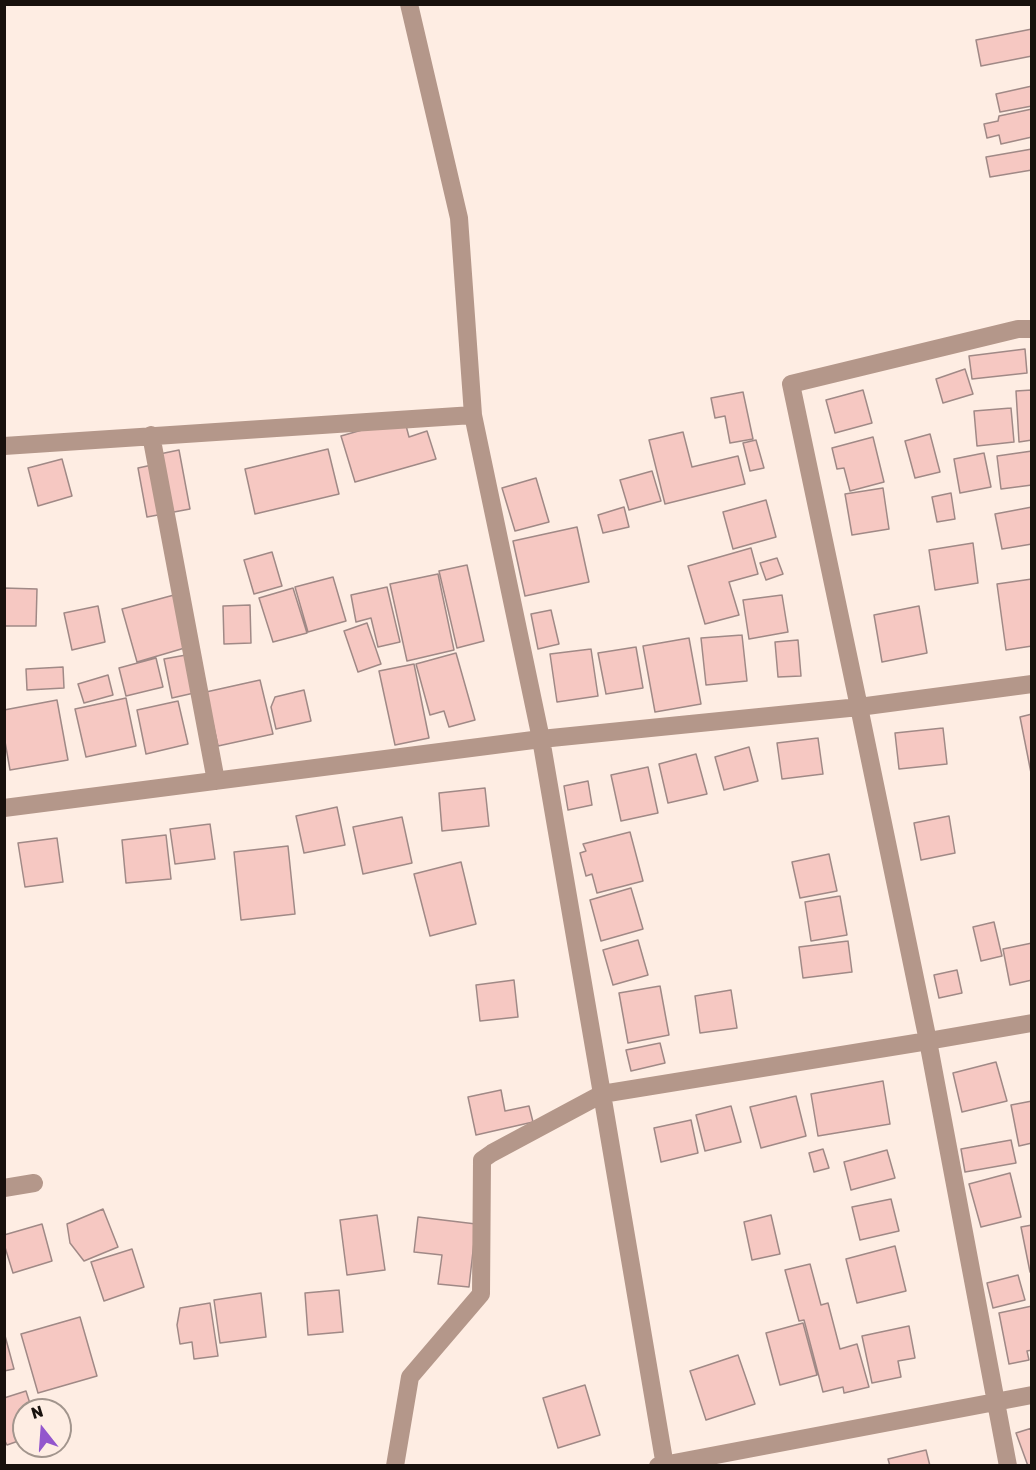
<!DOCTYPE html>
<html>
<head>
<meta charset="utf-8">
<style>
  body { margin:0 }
  #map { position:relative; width:1036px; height:1470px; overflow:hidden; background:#feede3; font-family:Rubik,sans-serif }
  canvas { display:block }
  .frame { position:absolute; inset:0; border:6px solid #18110d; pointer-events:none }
  .north { position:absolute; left:12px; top:1398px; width:60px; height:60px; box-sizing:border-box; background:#feede3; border:2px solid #a2958d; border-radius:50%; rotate:343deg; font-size:16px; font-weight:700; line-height:24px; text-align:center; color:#18110d }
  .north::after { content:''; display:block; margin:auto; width:21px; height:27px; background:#9356cd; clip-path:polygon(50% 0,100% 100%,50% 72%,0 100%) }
</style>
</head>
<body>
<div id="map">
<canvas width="1036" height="1470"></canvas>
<div class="frame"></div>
<div class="north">N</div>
</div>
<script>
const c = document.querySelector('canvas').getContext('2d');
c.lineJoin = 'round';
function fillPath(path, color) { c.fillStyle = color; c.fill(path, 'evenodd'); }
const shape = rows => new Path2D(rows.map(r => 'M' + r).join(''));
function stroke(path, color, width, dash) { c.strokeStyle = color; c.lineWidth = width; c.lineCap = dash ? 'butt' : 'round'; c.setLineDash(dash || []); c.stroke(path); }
const building = shape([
  [1032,29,1032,56,981,66,976,40,1032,29],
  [1032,86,1032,106,1000,112,996,94,1032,86],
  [1032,109,1032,137,1001,144,999,135,987,138,984,124,998,121,999,116,1032,109],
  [1032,149,1032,170,990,177,986,157,1032,149],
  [1025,349,1027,373,972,379,969,356,1025,349],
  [965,369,973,394,943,403,936,379,965,369],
  [863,390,872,423,835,433,826,400,863,390],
  [1032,390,1032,440,1019,442,1016,391,1032,390],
  [743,392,753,439,730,443,725,416,715,418,711,398,743,392],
  [1011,408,1014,442,977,446,974,411,1011,408],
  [404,418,409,437,427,431,436,459,355,482,341,436,404,418],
  [683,432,692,467,738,456,745,484,665,504,649,440,683,432],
  [930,434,940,472,915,478,905,441,930,434],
  [873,437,884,482,850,491,844,468,837,469,832,448,873,437],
  [756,440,764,468,750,471,743,443,756,440],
  [328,449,339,494,255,514,245,469,328,449],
  [179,450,190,509,147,517,138,468,152,465,150,456,179,450],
  [1032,451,1032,485,1001,489,997,456,1032,451],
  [984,453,991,487,960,493,954,459,984,453],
  [62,459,72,496,38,506,28,468,62,459],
  [652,471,661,501,629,510,620,480,652,471],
  [536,478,549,522,515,531,502,488,536,478],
  [883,488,889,529,852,535,845,494,883,488],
  [951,493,955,519,937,522,932,497,951,493],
  [766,500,776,537,733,549,723,512,766,500],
  [624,507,629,527,603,533,598,515,624,507],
  [1032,507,1032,544,1002,549,995,514,1032,507],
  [577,527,589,582,525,596,513,541,577,527],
  [973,543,978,583,935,590,929,550,973,543],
  [751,548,758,574,729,582,739,615,705,624,688,566,751,548],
  [272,552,282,586,254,594,244,560,272,552],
  [777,558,783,574,766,580,760,563,777,558],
  [467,565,484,641,457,648,439,571,467,565],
  [438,574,454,650,407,661,390,584,438,574],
  [333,577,346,621,308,632,295,587,333,577],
  [1032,579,1032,646,1006,650,997,584,1032,579],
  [387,587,400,642,378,647,371,618,356,622,351,595,387,587],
  [4,588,37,589,36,626,4,626,4,588],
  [293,588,307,633,273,642,259,598,293,588],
  [174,595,188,647,137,662,122,609,174,595],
  [782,595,788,632,749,639,743,600,782,595],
  [250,605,251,643,224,644,223,606,250,605],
  [98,606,105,642,72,650,64,613,98,606],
  [919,606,927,653,882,662,874,615,919,606],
  [551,610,559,644,538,649,531,614,551,610],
  [367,623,381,664,358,672,344,631,367,623],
  [742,635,747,681,706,685,701,638,742,635],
  [689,638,701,704,655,712,643,646,689,638],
  [798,640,801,676,778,677,775,642,798,640],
  [636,647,643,688,606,694,598,653,636,647],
  [591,649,598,696,557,702,550,654,591,649],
  [456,653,475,720,449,727,444,711,430,715,416,664,456,653],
  [186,655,194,693,172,698,164,659,186,655],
  [156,658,163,687,126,696,119,668,156,658],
  [414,664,429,738,395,745,379,671,414,664],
  [63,667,64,688,27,690,26,669,63,667],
  [108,675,113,695,84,703,78,684,108,675],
  [260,680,273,734,218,746,206,692,260,680],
  [304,690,311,721,276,729,271,707,275,697,304,690],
  [126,698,136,746,86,757,75,709,126,698],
  [57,700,68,760,10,770,4,736,4,710,57,700],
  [178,701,188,744,146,754,137,710,178,701],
  [1032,714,1032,778,1020,717,1032,714],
  [943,728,947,764,899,769,895,733,943,728],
  [818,738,823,774,782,779,777,743,818,738],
  [749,747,758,781,724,790,715,757,749,747],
  [696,754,707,794,668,803,659,764,696,754],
  [648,767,658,813,621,821,611,775,648,767],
  [588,781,592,805,568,810,564,786,588,781],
  [485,788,489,826,442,831,439,793,485,788],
  [337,807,345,845,304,853,296,816,337,807],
  [949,816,955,853,921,860,914,823,949,816],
  [402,817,412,863,363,874,353,827,402,817],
  [210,824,215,859,175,864,170,829,210,824],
  [630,832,643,881,597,893,592,874,586,876,580,853,586,851,583,844,630,832],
  [166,835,171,879,126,883,122,840,166,835],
  [57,838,63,882,25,887,18,843,57,838],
  [288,846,295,914,241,920,234,852,288,846],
  [829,854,837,891,800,898,792,862,829,854],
  [461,862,476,924,430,936,414,874,461,862],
  [631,888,643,929,601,941,590,900,631,888],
  [840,896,847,935,811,941,805,902,840,896],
  [994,922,1002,956,981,961,973,927,994,922],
  [638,940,648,975,613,985,603,950,638,940],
  [848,941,852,972,803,978,799,947,848,941],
  [1032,943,1032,980,1010,985,1003,949,1032,943],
  [957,970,962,993,939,998,934,975,957,970],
  [514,980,518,1017,480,1021,476,985,514,980],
  [660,986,669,1035,628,1043,619,993,660,986],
  [731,990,737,1028,700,1033,695,996,731,990],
  [660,1043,665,1063,631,1071,626,1050,660,1043],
  [996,1062,1007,1101,962,1112,953,1073,996,1062],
  [883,1081,890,1124,818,1136,811,1094,883,1081],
  [501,1090,505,1111,529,1106,533,1122,476,1135,468,1097,501,1090],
  [796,1096,806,1136,761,1148,750,1107,796,1096],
  [1032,1101,1032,1143,1019,1146,1011,1105,1032,1101],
  [731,1106,741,1142,705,1151,696,1115,731,1106],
  [691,1120,698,1153,661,1162,654,1128,691,1120],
  [1011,1140,1016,1163,965,1172,961,1149,1011,1140],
  [823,1149,829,1168,814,1172,809,1153,823,1149],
  [887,1150,895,1178,851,1190,844,1162,887,1150],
  [1010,1173,1021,1217,981,1227,969,1184,1010,1173],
  [891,1199,899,1231,860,1240,852,1207,891,1199],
  [103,1209,118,1247,84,1261,70,1243,67,1224,103,1209],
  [377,1215,385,1270,347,1275,340,1220,377,1215],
  [771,1215,780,1254,752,1260,744,1222,771,1215],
  [418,1217,476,1224,469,1287,438,1284,442,1255,414,1252,418,1217],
  [42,1224,52,1261,13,1273,4,1244,4,1235,42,1224],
  [1032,1225,1032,1272,1030,1272,1021,1227,1032,1225],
  [895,1246,906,1291,857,1303,846,1259,895,1246],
  [132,1249,144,1287,104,1301,91,1262,132,1249],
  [810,1264,821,1305,828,1303,840,1349,857,1344,869,1387,844,1393,843,1387,823,1392,804,1320,799,1321,785,1270,810,1264],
  [1018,1275,1025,1300,993,1308,987,1283,1018,1275],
  [339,1290,343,1332,308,1335,305,1293,339,1290],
  [261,1293,266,1337,220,1343,214,1300,261,1293],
  [210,1303,218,1356,194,1359,192,1342,180,1344,177,1325,180,1308,210,1303],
  [1032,1306,1032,1350,1027,1351,1029,1360,1009,1364,999,1313,1032,1306],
  [80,1317,97,1376,38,1393,21,1334,80,1317],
  [803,1323,817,1375,780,1385,766,1333,803,1323],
  [909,1326,915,1358,898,1361,901,1377,872,1383,862,1336,909,1326],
  [4,1332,14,1369,4,1371,4,1332],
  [738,1355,755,1404,706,1420,690,1371,738,1355],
  [585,1385,600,1435,558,1448,543,1398,585,1385],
  [26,1391,32,1410,24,1410,24,1439,7,1445,4,1439,4,1398,26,1391],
  [1032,1428,1032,1466,1028,1466,1016,1433,1032,1428],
  [926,1450,930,1466,890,1466,888,1459,926,1450]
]);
fillPath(building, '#f6c8c2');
stroke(building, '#a08986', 1.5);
stroke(shape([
  [409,4,459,218,473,415],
  [1032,329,1018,329,791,384,859,707,1032,684],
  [151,435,216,781],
  [4,446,473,415,541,739,859,707,928,1041,1032,1023],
  [4,808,541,739,602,1094,492,1153,482,1160,481,1294,410,1377,395,1466],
  [4,1188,34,1183],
  [658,1466,1032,1395],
  [665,1466,602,1094,928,1041,1008,1466]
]), '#b4978a', 18);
</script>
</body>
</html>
